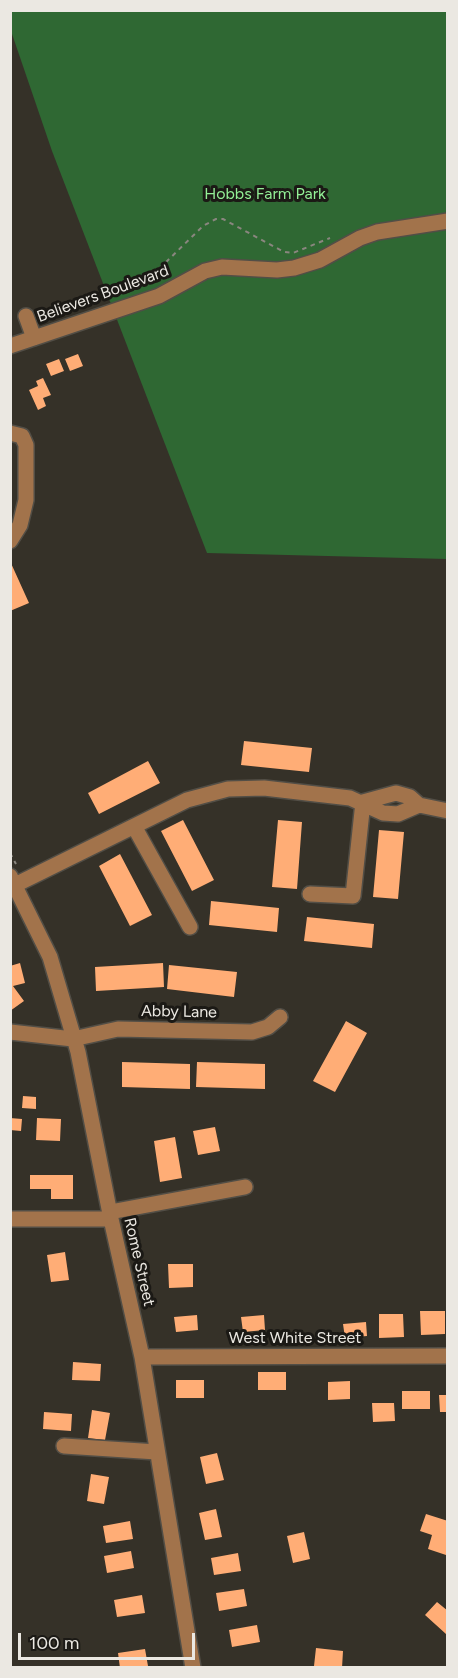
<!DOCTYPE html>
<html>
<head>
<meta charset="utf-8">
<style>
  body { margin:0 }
  #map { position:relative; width:458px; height:1678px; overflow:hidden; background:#353128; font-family:Figtree,sans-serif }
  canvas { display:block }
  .frame { position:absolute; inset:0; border:12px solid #ebe8e2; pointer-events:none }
  .scale { position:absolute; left:18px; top:1633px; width:177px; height:27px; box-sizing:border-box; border:3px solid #ebe8e2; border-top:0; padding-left:8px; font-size:18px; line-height:21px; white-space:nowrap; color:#ebe8e2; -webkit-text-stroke:4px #1b1915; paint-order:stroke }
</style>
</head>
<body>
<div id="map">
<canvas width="458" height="1678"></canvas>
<div class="frame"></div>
<div class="scale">100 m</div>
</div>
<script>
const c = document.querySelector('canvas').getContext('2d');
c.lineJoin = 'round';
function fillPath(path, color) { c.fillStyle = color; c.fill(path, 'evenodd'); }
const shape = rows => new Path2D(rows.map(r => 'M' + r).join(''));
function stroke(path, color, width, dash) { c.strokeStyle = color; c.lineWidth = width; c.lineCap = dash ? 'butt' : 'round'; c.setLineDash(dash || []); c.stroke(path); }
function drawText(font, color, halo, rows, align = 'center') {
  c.font = font + ' Figtree,sans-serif'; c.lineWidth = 6; c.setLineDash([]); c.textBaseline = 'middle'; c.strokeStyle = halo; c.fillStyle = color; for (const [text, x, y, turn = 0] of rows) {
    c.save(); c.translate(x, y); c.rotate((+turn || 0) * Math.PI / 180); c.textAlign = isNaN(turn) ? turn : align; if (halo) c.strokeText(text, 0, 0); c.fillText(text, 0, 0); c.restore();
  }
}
fillPath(shape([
  [10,11,447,11,447,559,207,553,52,151,11,31]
]), '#2f6833');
fillPath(shape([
  [78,354,83,366,70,371,65,359],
  [59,359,64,371,51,376,46,364],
  [43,378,51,395,43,398,46,406,38,410,29,390,38,386,36,381],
  [10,561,29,603,10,611],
  [244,741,312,748,309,772,241,765],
  [148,761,160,783,99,814,88,793],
  [183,820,214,880,192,891,161,831],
  [278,820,302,822,297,889,272,887],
  [379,830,404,832,398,899,373,897],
  [120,854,152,915,130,926,99,866],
  [211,901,279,908,277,932,209,925],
  [307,917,374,924,372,948,304,941],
  [20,963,25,983,13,986,24,1001,10,1011,10,966],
  [163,963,164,987,96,991,95,967],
  [169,965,237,972,234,997,167,989],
  [346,1021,367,1033,335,1092,313,1081],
  [122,1062,190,1064,190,1089,122,1087],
  [197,1062,265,1064,265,1089,196,1087],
  [23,1096,36,1097,36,1109,22,1108],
  [10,1118,22,1119,21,1131,10,1130],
  [37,1118,61,1119,60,1141,36,1140],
  [215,1127,220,1151,198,1155,193,1131],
  [175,1137,182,1178,160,1182,154,1141],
  [30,1175,73,1175,73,1199,51,1199,51,1189,30,1189],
  [65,1252,69,1280,51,1282,47,1255],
  [168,1264,193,1264,193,1287,169,1288],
  [420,1311,445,1311,445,1334,421,1335],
  [379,1314,403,1314,404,1337,379,1338],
  [197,1315,198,1330,176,1332,174,1317],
  [264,1315,265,1330,243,1332,241,1317],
  [366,1322,367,1336,345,1338,343,1324],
  [73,1362,101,1364,100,1381,72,1380],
  [258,1372,286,1372,286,1390,258,1390],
  [176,1380,204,1380,204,1398,176,1398],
  [350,1381,350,1399,328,1400,328,1382],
  [402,1391,430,1391,430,1409,402,1409],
  [439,1395,448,1395,448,1412,440,1412],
  [372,1403,394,1403,395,1421,373,1422],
  [92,1410,110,1413,105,1440,88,1438],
  [44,1412,72,1414,71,1431,43,1429],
  [217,1453,224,1480,206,1484,200,1457],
  [91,1474,109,1477,104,1504,87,1501],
  [216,1509,222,1537,205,1540,199,1513],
  [426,1514,448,1521,446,1555,428,1549,432,1535,420,1531],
  [130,1521,133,1539,106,1543,103,1526],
  [304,1532,310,1559,293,1563,287,1536],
  [131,1551,134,1568,107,1573,104,1556],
  [238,1553,241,1571,214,1575,211,1558],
  [244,1589,247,1606,219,1611,216,1593],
  [142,1595,145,1613,117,1617,114,1600],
  [437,1602,448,1611,446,1634,425,1615],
  [257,1625,260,1642,232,1647,229,1630],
  [316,1648,343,1651,342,1668,314,1666],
  [145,1649,148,1666,120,1668,118,1653]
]), '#ffad76');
const minor = shape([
  [26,316,34,338],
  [10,346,159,296,205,271,222,267,277,270,294,268,320,260,360,238,377,232,448,221],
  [10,433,22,436,26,445,26,500,20,525,10,541],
  [363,802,396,793,410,797,419,805,448,811],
  [135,828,190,927],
  [10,876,50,957,78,1052,111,1219,142,1357,193,1668],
  [15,885,187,800,228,789,264,788,350,798,383,813,398,814,419,805],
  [310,894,353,896,363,802],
  [10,1032,73,1039,118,1029,252,1032,268,1027,280,1017],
  [110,1212,245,1187],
  [10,1219,111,1219],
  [142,1357,448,1356],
  [64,1446,157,1452]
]);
stroke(minor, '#524e46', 18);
stroke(shape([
  [59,317,57,312,118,291,161,267,203,226,216,219,223,219,284,252,293,253,330,238],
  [10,853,16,864]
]), '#8a867f', 2, [4.5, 4.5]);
stroke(minor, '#a2734b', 15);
drawText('16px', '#93ef96', '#1b1915', [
  ["Hobbs Farm Park",265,194]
]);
drawText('16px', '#ebe8e2', '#1b1915', [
  ["Believers Boulevard",103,294,-20],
  ["Abby Lane",179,1012,1],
  ["Rome Street",139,1262,77],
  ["West White Street",295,1338]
]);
</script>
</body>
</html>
